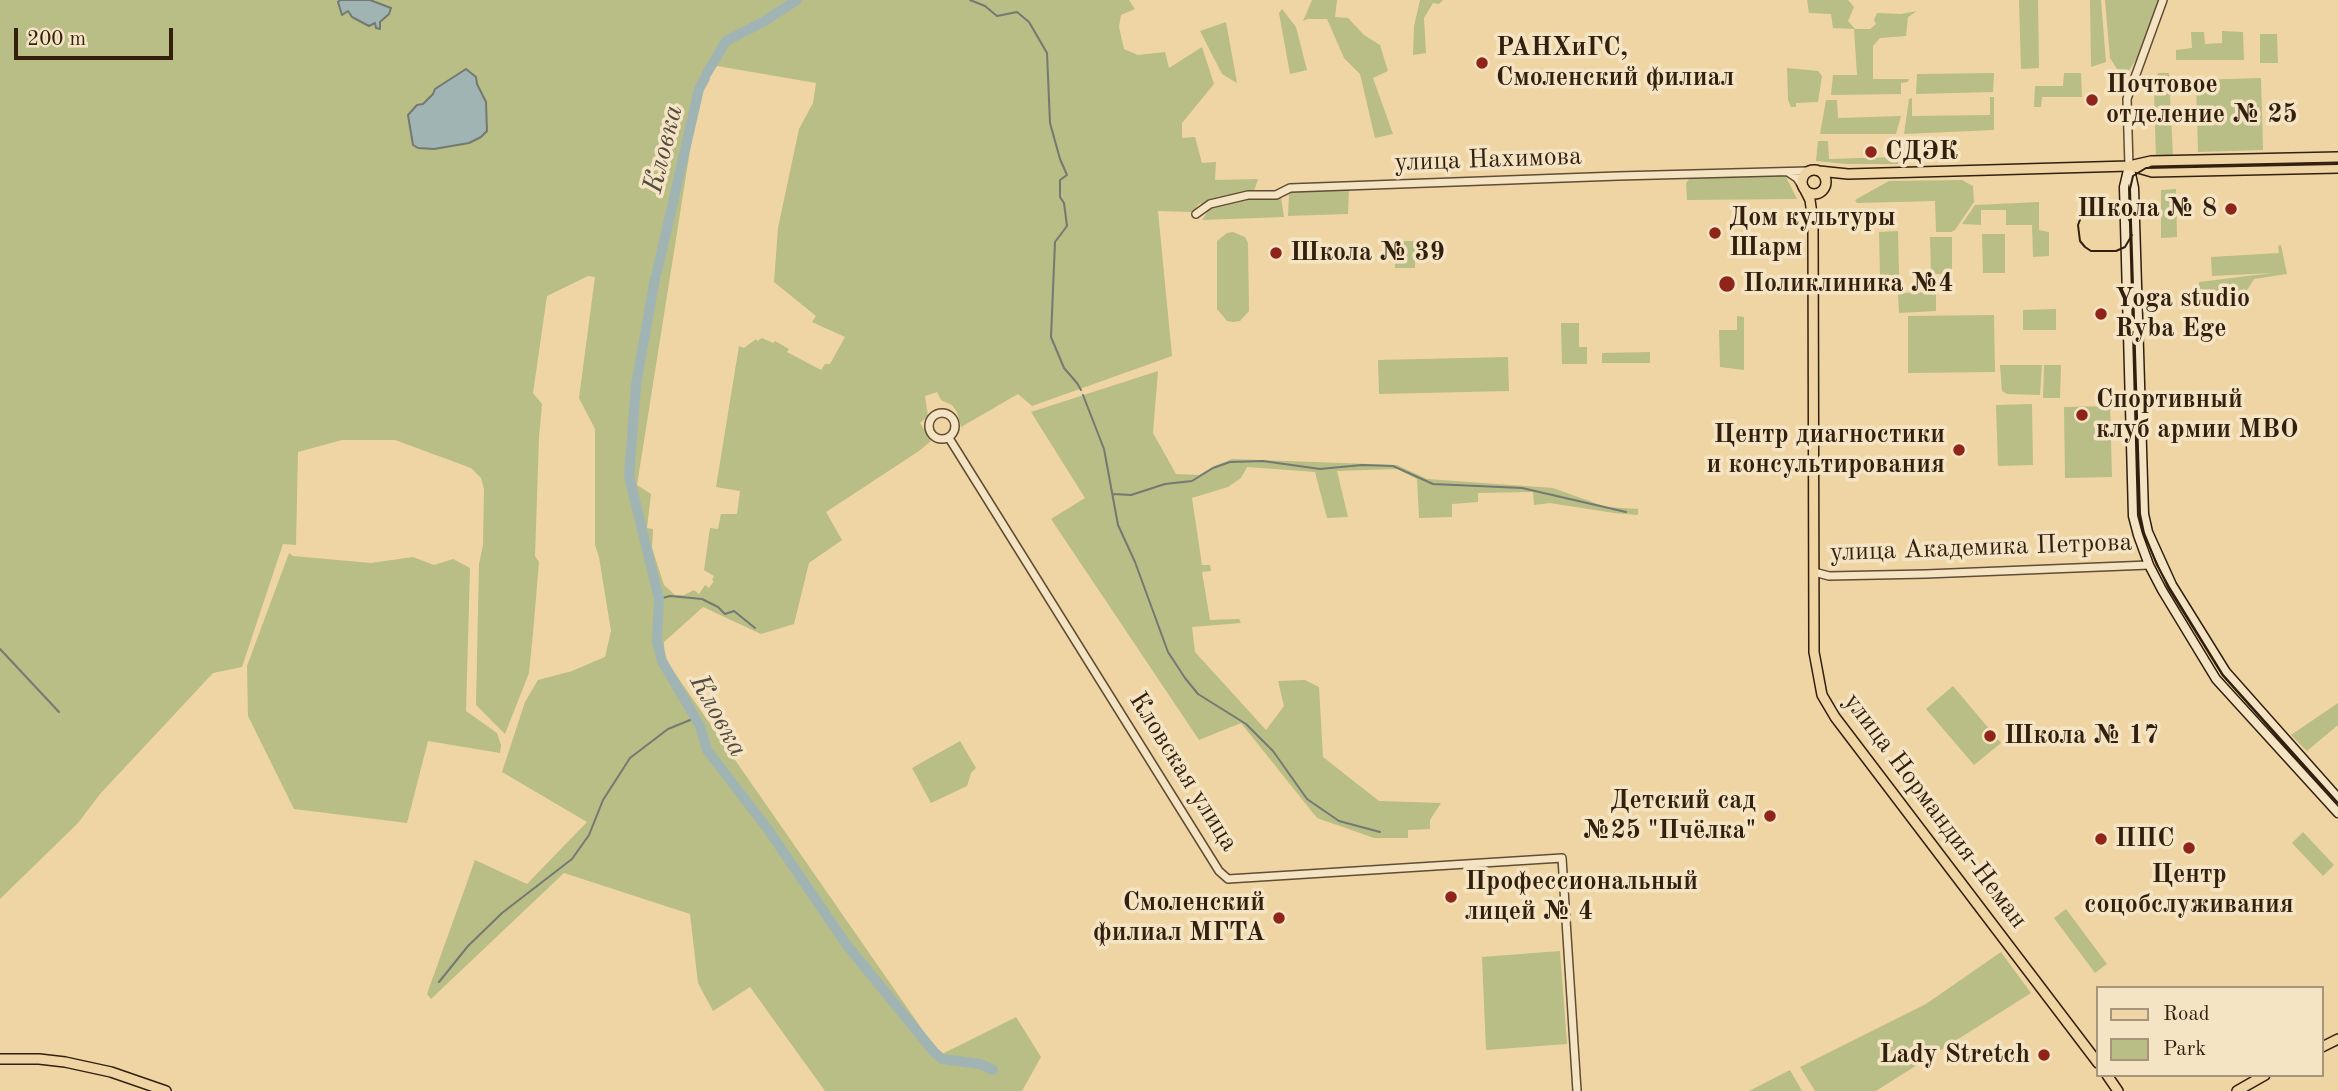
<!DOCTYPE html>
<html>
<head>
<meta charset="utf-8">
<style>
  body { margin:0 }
  #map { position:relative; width:2338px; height:1091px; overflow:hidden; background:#efd5a4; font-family:"Old Standard TT",serif }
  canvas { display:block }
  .legend { position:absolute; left:2096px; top:986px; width:228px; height:91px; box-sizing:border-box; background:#f5e4c4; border:2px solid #a7957b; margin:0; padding:9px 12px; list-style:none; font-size:21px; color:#321f0e }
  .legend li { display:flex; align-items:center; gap:14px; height:35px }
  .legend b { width:35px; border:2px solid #a7957b }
  .scale { position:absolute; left:14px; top:28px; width:159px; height:32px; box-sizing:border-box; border:4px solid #321f0e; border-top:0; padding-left:9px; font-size:21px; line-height:24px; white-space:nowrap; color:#321f0e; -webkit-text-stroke:5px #f5e4c4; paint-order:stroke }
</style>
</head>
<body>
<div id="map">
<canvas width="2338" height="1091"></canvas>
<ul class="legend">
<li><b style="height:9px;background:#efd5a4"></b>Road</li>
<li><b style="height:19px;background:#b9bd86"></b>Park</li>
</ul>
<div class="scale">200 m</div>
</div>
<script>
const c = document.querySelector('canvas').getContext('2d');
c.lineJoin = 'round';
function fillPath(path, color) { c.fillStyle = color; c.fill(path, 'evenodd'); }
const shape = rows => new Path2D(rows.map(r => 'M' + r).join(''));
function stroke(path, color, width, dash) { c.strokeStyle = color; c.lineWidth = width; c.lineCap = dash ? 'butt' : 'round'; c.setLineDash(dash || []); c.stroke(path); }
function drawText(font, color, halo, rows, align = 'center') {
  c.font = font + ' "Old Standard TT",serif'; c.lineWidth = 7; c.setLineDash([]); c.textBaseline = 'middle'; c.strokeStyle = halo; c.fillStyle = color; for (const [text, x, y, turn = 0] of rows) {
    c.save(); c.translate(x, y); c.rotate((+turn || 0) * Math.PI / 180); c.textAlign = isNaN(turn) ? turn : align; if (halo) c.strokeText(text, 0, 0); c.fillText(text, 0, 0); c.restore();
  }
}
fillPath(shape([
  [0,0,1129,0,1135,9,1121,15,1119,27,1124,49,1138,55,1165,52,1169,68,1202,47,1214,84,1182,123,1182,138,1195,137,1202,163,1216,162,1215,180,1258,179,1254,191,1199,204,1192,212,1158,211,1172,356,1032,406,1018,394,961,427,957,412,952,405,941,400,937,392,925,396,928,416,920,423,931,441,919,451,826,512,842,540,809,563,794,624,761,634,703,607,664,642,665,659,940,1055,1016,1017,1041,1057,1022,1091,825,1091,750,987,713,1011,698,983,690,914,564,873,431,999,427,994,475,860,527,884,587,822,502,772,525,702,538,680,572,671,605,657,611,631,599,557,595,545,595,429,579,398,595,277,588,276,547,296,533,393,542,404,539,437,535,556,539,562,533,633,529,673,505,734,476,705,479,564,483,545,484,489,481,478,471,468,395,440,342,440,298,452,296,545,283,544,242,667,213,673,100,794,78,823,0,899],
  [717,66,816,83,813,103,799,129,778,228,774,282,816,316,812,322,845,337,830,364,825,364,821,370,787,352,789,349,775,341,773,343,762,338,757,341,756,339,744,348,739,346,716,487,740,491,737,514,721,514,718,529,710,528,704,570,714,576,712,580,714,581,709,588,705,585,699,594,694,590,684,595,675,595,664,585,652,548,653,529,647,528,651,494,637,485,701,81],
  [1312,0,1337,0,1335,17,1348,18,1364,35,1380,45,1388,71,1373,78,1393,134,1375,138,1360,74,1344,58,1327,19,1307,19,1303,21],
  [1420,0,1443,0,1439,4,1433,3,1424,18,1426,53,1413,55,1414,26],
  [1807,0,1848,0,1854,7,1848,21,1855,29,1870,29,1876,24,1874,20,1877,13,1901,14,1917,11,1908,17,1906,36,1880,38,1873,46,1873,79,1909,79,1908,82,1901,83,1901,94,1831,95,1833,75,1857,75,1854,29,1833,28,1831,14,1809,13],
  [2019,0,2038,0,2039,68,2021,69],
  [2090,0,2101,0,2106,62,2091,67],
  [2105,0,2160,0,2137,58,2128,72,2117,69,2110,58],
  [1282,9,1296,27,1307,70,1290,74,1279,13],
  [1226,22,1237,83,1222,74,1200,31],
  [2222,31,2243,32,2244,60,2176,60,2176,50,2192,48,2191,32,2204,32,2205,44,2222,43],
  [2260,34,2277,34,2278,63,2260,63],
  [1787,68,1818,71,1822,76,1818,102,1796,103,1796,107,1791,107,1788,100],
  [1994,73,1993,92,1916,94,1917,74],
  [2064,73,2081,73,2082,97,2042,97,2041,107,2034,107,2035,86,2063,86],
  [2158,73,2169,73,2173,158,2156,159,2154,90],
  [2261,78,2263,150,2198,152,2196,80],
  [1990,97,1994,97,1994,130,1904,134,1909,99,1912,98,1912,116,1990,115],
  [1826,100,1837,100,1838,118,1901,116,1896,134,1820,134],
  [1818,141,1828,141,1829,159,1897,157,1898,164,1847,164,1816,161],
  [1785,175,1797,199,1687,200,1686,183,1690,178],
  [1962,180,1973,186,1974,202,1955,230,1951,232,1936,232,1935,201,1857,203,1855,200,1889,181],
  [2176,189,2177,237,2161,238,2161,190],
  [1349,190,1348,214,1288,216,1289,194,1293,192],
  [1281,197,1284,217,1202,220,1211,207,1248,198],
  [2039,202,2039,230,2049,232,2049,256,2033,257,2032,225,2006,225,2006,210,1981,210,1981,225,1962,224,1975,205],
  [1898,231,1899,275,1880,275,1879,232],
  [1233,232,1245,237,1248,243,1249,311,1240,321,1233,322,1227,321,1217,309,1217,241,1227,233],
  [1982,234,2005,234,2005,273,1983,273],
  [1930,237,1952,237,1952,274,1931,274],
  [1394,241,1415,241,1415,268,1395,268],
  [2281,245,2287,274,2254,279,2238,305,2199,308,2199,282,2272,273,2212,276,2211,257,2279,253,2278,246],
  [1936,292,1936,311,1899,313,1898,293],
  [2056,309,2056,330,2023,330,2023,310],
  [1994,315,1995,372,1908,373,1908,316],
  [1737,316,1744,317,1744,370,1720,367,1719,330,1737,330],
  [1561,323,1579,323,1579,347,1587,347,1587,364,1562,364],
  [1650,352,1650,363,1602,363,1602,353],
  [1508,357,1509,391,1379,394,1378,360],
  [2000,365,2042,365,2040,395,2007,394,2002,391],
  [2044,365,2061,365,2060,398,2043,398],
  [1158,371,1153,433,1176,474,1199,475,1212,467,1232,459,1397,465,1427,479,1553,488,1606,507,1638,509,1638,515,1614,513,1550,503,1534,505,1533,492,1478,493,1478,502,1452,504,1452,517,1419,518,1417,479,1398,469,1337,471,1348,517,1327,518,1315,472,1247,467,1241,478,1228,487,1192,498,1202,565,1210,565,1211,571,1202,572,1210,620,1239,619,1241,623,1192,627,1195,652,1266,730,1284,706,1278,681,1305,680,1319,687,1323,757,1379,801,1441,803,1430,820,1430,829,1408,830,1408,838,1374,838,1317,818,1241,723,1199,740,1051,519,1085,498,1031,412],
  [2032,404,2033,465,1998,466,1996,405],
  [2110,406,2112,477,2065,478,2064,407],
  [289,553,293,556,371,563,413,557,434,565,453,559,470,568,466,711,497,733,501,745,500,753,428,741,407,823,294,809,248,716,247,666],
  [1953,686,2001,743,1974,765,1926,709],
  [2338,703,2338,725,2307,751,2291,735],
  [960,741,976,768,971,773,967,786,931,803,912,768],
  [2303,832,2334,865,2323,876,2292,843],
  [2066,909,2107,964,2095,973,2054,918],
  [1560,951,1567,1044,1486,1050,1482,957],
  [2001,952,2031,993,1876,1091,1815,1091,1800,1067,1926,1004],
  [1790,1070,1802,1091,1749,1091]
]), '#b9bd86');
const water = shape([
  [340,0,370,0,391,8,389,14,380,22,380,29,376,28,375,23,369,26,352,17,348,11,342,15,338,2,340,0],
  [466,69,476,77,477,84,486,102,487,131,481,137,469,143,434,149,418,148,413,145,408,115,417,105,423,104,433,94,435,89,466,69]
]);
fillPath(water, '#a0b5b3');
stroke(water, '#747971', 2);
stroke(shape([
  [970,0,985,6,997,16,1017,12,1029,22,1047,53,1050,123,1060,159,1067,175,1060,180,1060,197,1064,203,1067,226,1055,242,1051,337,1064,368,1077,383,1081,390],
  [1083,395,1104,449,1118,525,1135,562,1168,652,1185,678,1198,694,1246,724,1273,751,1307,799,1339,821,1380,832],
  [1113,494,1131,495,1165,484,1192,481,1213,468,1230,462,1263,461,1320,469,1362,465,1393,466,1433,484,1522,488,1626,512],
  [659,599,670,596,702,599,718,607,725,614,734,611,755,628],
  [0,649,59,712],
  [439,982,468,946,502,913,572,859,589,835,603,800,630,758,668,729,695,718]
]), '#747971', 2);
stroke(shape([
  [707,73,726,41,763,22,797,0],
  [657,272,699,89,705,78],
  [655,278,636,385,629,476,659,599,657,641,662,661,700,726,707,750,767,828,846,944,934,1052,942,1059,980,1064,993,1070]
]), '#a0b5b3', 10);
const tertiary = shape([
  [2129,166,2127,99,2163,0],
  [1788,172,1797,178,1802,186],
  [1196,214,1210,204,1248,195,1276,195,1290,188,1618,176,1808,171],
  '929 426a13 13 0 1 1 26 0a13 13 0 1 1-26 0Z',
  [949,438,1219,871,1228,879,1562,858,1577,1091],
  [1814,572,1829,576,1926,574,2149,565]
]);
const secondary = shape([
  [2129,166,2124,187,2133,516,2138,535,2149,565,2162,590,2216,679,2338,813],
  [2130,169,2134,188,2144,514,2148,532,2172,585,2226,672,2338,798]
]);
const primary = shape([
  [2131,166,2152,172,2338,168],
  '1802 182a12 12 0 1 1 24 0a12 12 0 1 1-24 0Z',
  [1819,171,1848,174,2129,166,2151,161,2338,157],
  [1804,188,1810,200,1813,221,1814,652,1822,695,1835,717,2098,1063],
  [2322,1047,2338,1039],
  [0,1059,39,1059,65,1062,111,1072,166,1091],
  [2107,1075,2118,1091],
  [2237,1091,2265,1075]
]);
stroke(tertiary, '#614c34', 10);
stroke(secondary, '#321f0e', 11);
stroke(primary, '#321f0e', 12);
stroke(tertiary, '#f5e4c4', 7);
stroke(secondary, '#f5e4c4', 8);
stroke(primary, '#efd5a4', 9);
stroke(shape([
  [2338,164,2146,168,2133,176,2130,189,2140,514,2144,533,2157,565,2169,587,2223,675,2338,803],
  [2131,223,2123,210,2115,206,2102,207,2083,212,2078,225,2080,241,2085,247,2091,251,2116,251,2125,247,2132,235]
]), '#321f0e', 2);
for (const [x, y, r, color] of [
  [1482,63,7,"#8f2418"],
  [2092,100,7,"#8f2418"],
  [1871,152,7,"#8f2418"],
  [2231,209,7,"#8f2418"],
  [1715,233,7,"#8f2418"],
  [1276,253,7,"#8f2418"],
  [1727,284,9,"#8f2418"],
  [2101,314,7,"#8f2418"],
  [2082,415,7,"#8f2418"],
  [1959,450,7,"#8f2418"],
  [1990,736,7,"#8f2418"],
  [1770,816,7,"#8f2418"],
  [2101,839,7,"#8f2418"],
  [2189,848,7,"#8f2418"],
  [1451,897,7,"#8f2418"],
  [1279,918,7,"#8f2418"],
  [2044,1055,7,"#8f2418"]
]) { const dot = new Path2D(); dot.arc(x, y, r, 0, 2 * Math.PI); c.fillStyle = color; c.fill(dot); stroke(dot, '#f5e4c4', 2.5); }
drawText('bold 26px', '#321f0e', '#f5e4c4', [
  ["РАНХиГС,",1496,48],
  ["Смоленский филиал",1496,78],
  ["Почтовое",2106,85],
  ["отделение № 25",2106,115],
  ["СДЭК",1885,152],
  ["Школа № 8",2217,209,"right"],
  ["Дом культуры",1729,218],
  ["Шарм",1729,248],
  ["Школа № 39",1290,253],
  ["Поликлиника №4",1743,284],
  ["Yoga studio",2115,299],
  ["Ryba Ege",2115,329],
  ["Спортивный",2096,400],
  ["клуб армии МВО",2096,430],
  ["Центр диагностики",1945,435,"right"],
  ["и консультирования",1945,465,"right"],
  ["Школа № 17",2004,736],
  ["Детский сад",1756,801,"right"],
  ["№25 \"Пчёлка\"",1756,831,"right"],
  ["ППС",2115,839],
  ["Центр",2189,875,"center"],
  ["соцобслуживания",2189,905,"center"],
  ["Профессиональный",1465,882],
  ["лицей № 4",1465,912],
  ["Смоленский",1265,903,"right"],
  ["филиал МГТА",1265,933,"right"],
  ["Lady Stretch",2030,1055,"right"]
], 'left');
drawText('26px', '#321f0e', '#f5e4c4', [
  ["улица Нахимова",1488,160,-2],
  ["улица Академика Петрова",1981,548,-2],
  ["Кловская улица",1183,772,58],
  ["улица Нормандия-Неман",1935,811,53]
]);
drawText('italic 28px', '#534c40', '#f5e4c4', [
  ["Кловка",664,149,-76],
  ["Кловка",718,716,61]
]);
</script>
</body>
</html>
